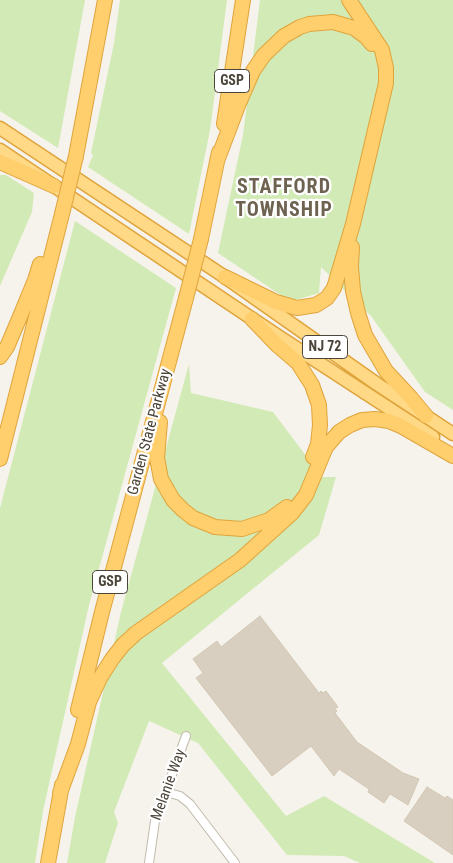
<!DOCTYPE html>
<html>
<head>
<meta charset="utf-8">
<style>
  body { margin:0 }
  canvas { display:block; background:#f6f3ec }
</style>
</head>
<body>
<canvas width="453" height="863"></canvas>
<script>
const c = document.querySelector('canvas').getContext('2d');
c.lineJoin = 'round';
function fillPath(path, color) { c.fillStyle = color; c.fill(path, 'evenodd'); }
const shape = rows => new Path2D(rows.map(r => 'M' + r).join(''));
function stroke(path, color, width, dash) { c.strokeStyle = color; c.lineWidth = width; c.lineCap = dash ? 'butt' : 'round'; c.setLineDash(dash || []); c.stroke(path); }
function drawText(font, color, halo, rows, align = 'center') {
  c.font = font + ' "Roboto Condensed",sans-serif'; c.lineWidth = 4.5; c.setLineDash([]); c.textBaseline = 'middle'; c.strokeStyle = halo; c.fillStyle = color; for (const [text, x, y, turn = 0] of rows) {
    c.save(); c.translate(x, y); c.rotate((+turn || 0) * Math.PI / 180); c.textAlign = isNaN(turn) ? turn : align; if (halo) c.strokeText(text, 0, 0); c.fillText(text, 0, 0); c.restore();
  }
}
fillPath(shape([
  [0,0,85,0,58,148,0,111],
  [120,0,227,0,210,130,189,234,88,167,93,155,91,153,114,43],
  [260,0,453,0,453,410,425,392,371,316,321,267,319,293,292,301,288,300,218,253,243,135],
  [0,175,6,175,34,193,32,212,0,286],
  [75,221,176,288,89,605,43,811,35,863,0,863,0,508],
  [189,364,191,393,273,412,322,477,336,477,319,535,162,663,286,816,324,796,435,863,360,863,344,856,287,855,198,743,149,721,114,812,118,823,105,863,67,863,75,817,121,612]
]), '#d2eab5');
const building = shape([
  [260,616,319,693,321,691,323,693,326,691,338,707,335,709,337,711,335,713,357,742,403,773,419,779,408,805,390,794,384,803,368,792,369,789,339,769,334,776,311,746,272,776,196,678,203,673,193,659,217,641,221,647,260,616],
  [427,787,445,798,447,796,453,800,453,855,404,821,427,787]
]);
fillPath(building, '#d8cfc1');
stroke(building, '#d3c7b4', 1);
const minor = shape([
  [166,792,180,796,190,804,235,863],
  [149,863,155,821,186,736]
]);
const trunk = shape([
  [0,128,225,277,377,384,453,434],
  [0,150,281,338,433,437]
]);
const motorway = shape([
  [224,124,243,0],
  [76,156,105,0],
  [217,161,239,103,253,71,264,55,284,36,300,27,309,24,333,22,354,28,366,37,372,44],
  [0,162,54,186],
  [201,239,219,152],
  [352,247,351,267,353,291,358,313,365,335,386,371,411,398,426,416],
  [225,277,276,302,297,308,316,305,327,298,334,288,353,224,386,83,386,68,382,50,349,0],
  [252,319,277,345,298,363,312,385,319,405,320,425,318,444,313,457],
  [0,357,7,347,19,319,35,280,40,264],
  [160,422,157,458,161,479,173,500,183,510,193,518,215,527,242,529,269,520,287,507],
  [0,459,62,214],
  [78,710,102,612,186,298],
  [60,793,78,744,89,702,100,678,112,659,123,645,136,633,240,560,292,513,306,495,326,447,339,432,350,425,362,420,375,419,389,421,401,426,453,456],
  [48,863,62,785]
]);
stroke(minor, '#c2bbae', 10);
stroke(trunk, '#e0a43c', 15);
stroke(motorway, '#e0a43c', 16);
stroke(minor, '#fff', 8);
stroke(trunk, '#ffd985', 12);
stroke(motorway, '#ffcf6e', 14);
const motorwayBridge = shape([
  [62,214,76,156],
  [186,298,201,239]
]);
stroke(motorwayBridge, '#e0a43c', 16, []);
stroke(motorwayBridge, '#ffcf6e', 14);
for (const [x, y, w] of [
  [232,81,35],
  [325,347,45],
  [110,582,35]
]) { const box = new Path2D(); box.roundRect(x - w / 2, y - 11.5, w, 23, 4); c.fillStyle = '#fff'; c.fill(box); stroke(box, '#4b4439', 1); }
drawText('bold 14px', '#4b4439', null, [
  ["GSP",232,81],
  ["NJ 72",325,347],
  ["GSP",110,582]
]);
drawText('15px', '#4b4439', '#fff', [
  ["Garden State Parkway",150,432,-75],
  ["Melanie Way",169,785,-70]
]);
c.letterSpacing = '1px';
drawText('bold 20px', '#6e6250', '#fff', [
  ["STAFFORD",284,188],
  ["TOWNSHIP",284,211]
]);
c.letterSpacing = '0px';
</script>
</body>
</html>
